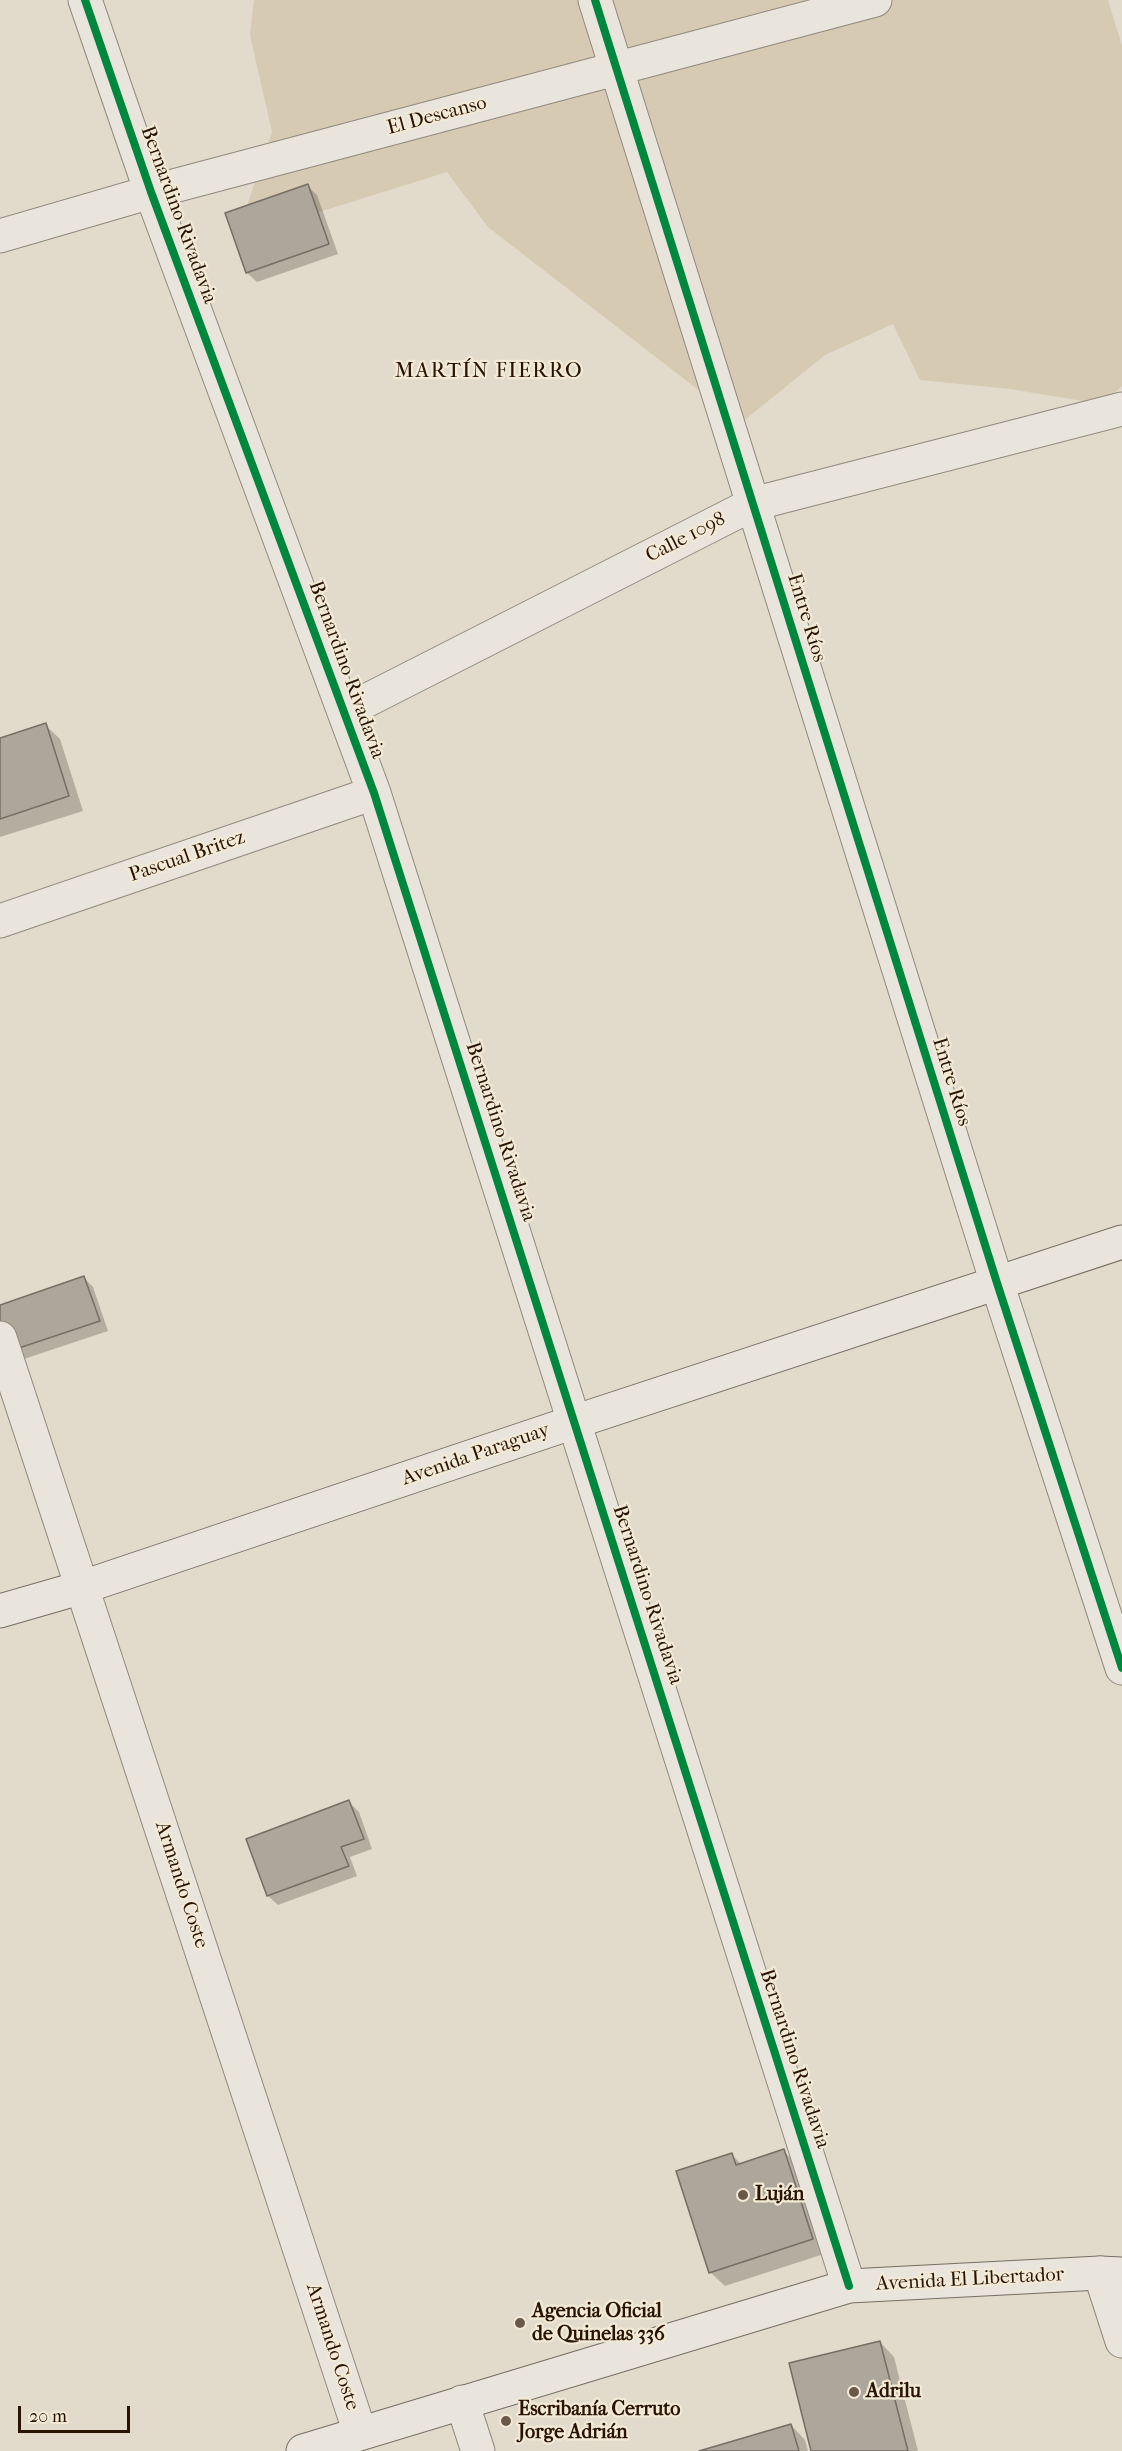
<!DOCTYPE html>
<html>
<head>
<meta charset="utf-8">
<style>
  body { margin:0 }
  #map { position:relative; width:1122px; height:2451px; overflow:hidden; background:#e2daca; font-family:"IM FELL French Canon",serif }
  canvas { display:block }
  .scale { position:absolute; left:18px; top:2406px; width:112px; height:27px; box-sizing:border-box; border:3px solid #291404; border-top:0; padding-left:8px; font-size:18px; line-height:21px; white-space:nowrap; color:#291404; -webkit-text-stroke:4px #f3ead6; paint-order:stroke }
</style>
</head>
<body>
<div id="map">
<canvas width="1122" height="2451"></canvas>
<div class="scale">20 m</div>
</div>
<script>
const c = document.querySelector('canvas').getContext('2d');
c.lineJoin = 'round';
function fillPath(path, color) { c.fillStyle = color; c.fill(path, 'evenodd'); }
const shape = rows => new Path2D(rows.map(r => 'M' + r).join(''));
function stroke(path, color, width, dash) { c.strokeStyle = color; c.lineWidth = width; c.lineCap = dash ? 'butt' : 'round'; c.setLineDash(dash || []); c.stroke(path); }
function drawText(font, color, halo, rows, align = 'center') {
  c.font = font + ' "IM FELL French Canon",serif'; c.lineWidth = 4.5; c.setLineDash([]); c.textBaseline = 'middle'; c.strokeStyle = halo; c.fillStyle = color; for (const [text, x, y, turn = 0] of rows) {
    c.save(); c.translate(x, y); c.rotate((+turn || 0) * Math.PI / 180); c.textAlign = isNaN(turn) ? turn : align; if (halo) c.strokeText(text, 0, 0); c.fillText(text, 0, 0); c.restore();
  }
}
fillPath(shape([
  [254,0,1108,0,1122,46,1122,386,1101,404,1010,389,920,380,893,324,825,355,741,423,488,227,447,172,236,238,272,132,250,35]
]), '#d6cab3');
fillPath(shape([
  [307,186,317,195,338,254,257,282,247,273,226,214],
  [45,725,60,739,83,811,0,837,0,740],
  [84,1278,93,1287,108,1331,21,1360,0,1316,0,1306],
  [349,1802,359,1812,372,1849,350,1857,357,1876,278,1905,268,1896,248,1840],
  [783,2151,798,2165,827,2253,725,2286,710,2272,731,2154,742,2165],
  [880,2342,894,2357,918,2451,813,2451],
  [791,2425,805,2440,808,2451,704,2451]
]), '#0003');
const building = shape([
  [308,184,329,244,246,273,225,213,308,184],
  [46,723,69,796,0,819,0,738,46,723],
  [84,1276,100,1321,10,1351,0,1320,0,1305,84,1276],
  [349,1800,364,1839,341,1847,349,1866,267,1896,246,1839,349,1800],
  [784,2149,813,2239,709,2273,676,2171,732,2153,736,2165,784,2149],
  [880,2341,908,2451,811,2451,789,2363,880,2341],
  [791,2424,799,2451,699,2451,791,2424]
]);
fillPath(building, '#ada69a');
stroke(building, '#766e64', 1.5);
const street = shape([
  [85,0,151,192,374,793,849,2286],
  [595,0,997,1283,1122,1668],
  [0,236,151,192,875,0],
  [344,712,753,504,1122,409],
  [0,921,374,793],
  [0,1338,360,2433],
  [1100,2273,1122,2341],
  [462,2402,478,2451]
]);
const secondary = shape([
  [0,1611,83,1587,574,1422,1122,1242],
  [303,2451,849,2286,1100,2273,1122,2274]
]);
stroke(street, '#90897e', 35);
stroke(secondary, '#766e64', 35);
stroke(street, '#e9e4dc', 33);
stroke(secondary, '#e9e4dc', 33);
stroke(shape([
  [85,0,151,192,374,793,849,2286],
  [595,0,997,1283,1122,1668]
]), '#00873e', 8);
for (const [x, y, r, color] of [
  [743,2195,6,"#6a5949"],
  [520,2323,6,"#6a5949"],
  [854,2392,6,"#6a5949"],
  [506,2421,6,"#6a5949"]
]) { const dot = new Path2D(); dot.arc(x, y, r, 0, 2 * Math.PI); c.fillStyle = color; c.fill(dot); stroke(dot, '#f3ead6', 2); }
drawText('20px', '#291404', '#f3ead6', [
  ["El Descanso",437,116,-15],
  ["Bernardino Rivadavia",178,215,70],
  ["Calle 1098",686,538,-27],
  ["Entre Ríos",806,618,73],
  ["Bernardino Rivadavia",346,670,70],
  ["Pascual Britez",187,857,-19],
  ["Entre Ríos",951,1082,73],
  ["Bernardino Rivadavia",500,1132,72],
  ["Avenida Paraguay",476,1455,-19],
  ["Bernardino Rivadavia",647,1595,72],
  ["Armando Coste",181,1885,72],
  ["Bernardino Rivadavia",794,2059,72],
  ["Avenida El Libertador",970,2280,-3],
  ["Armando Coste",332,2347,72]
]);
drawText('bold 20px', '#291404', '#f3ead6', [
  ["Luján",755,2195],
  ["Agencia Oficial",532,2312],
  ["de Quinelas 336",532,2335],
  ["Adrilu",866,2392],
  ["Escribanía Cerruto",518,2410],
  ["Jorge Adrián",518,2433]
], 'left');
c.letterSpacing = '1.5px';
drawText('21px', '#291404', '#f3ead6', [
  ["MARTÍN FIERRO",489,372]
]);
c.letterSpacing = '0px';
</script>
</body>
</html>
